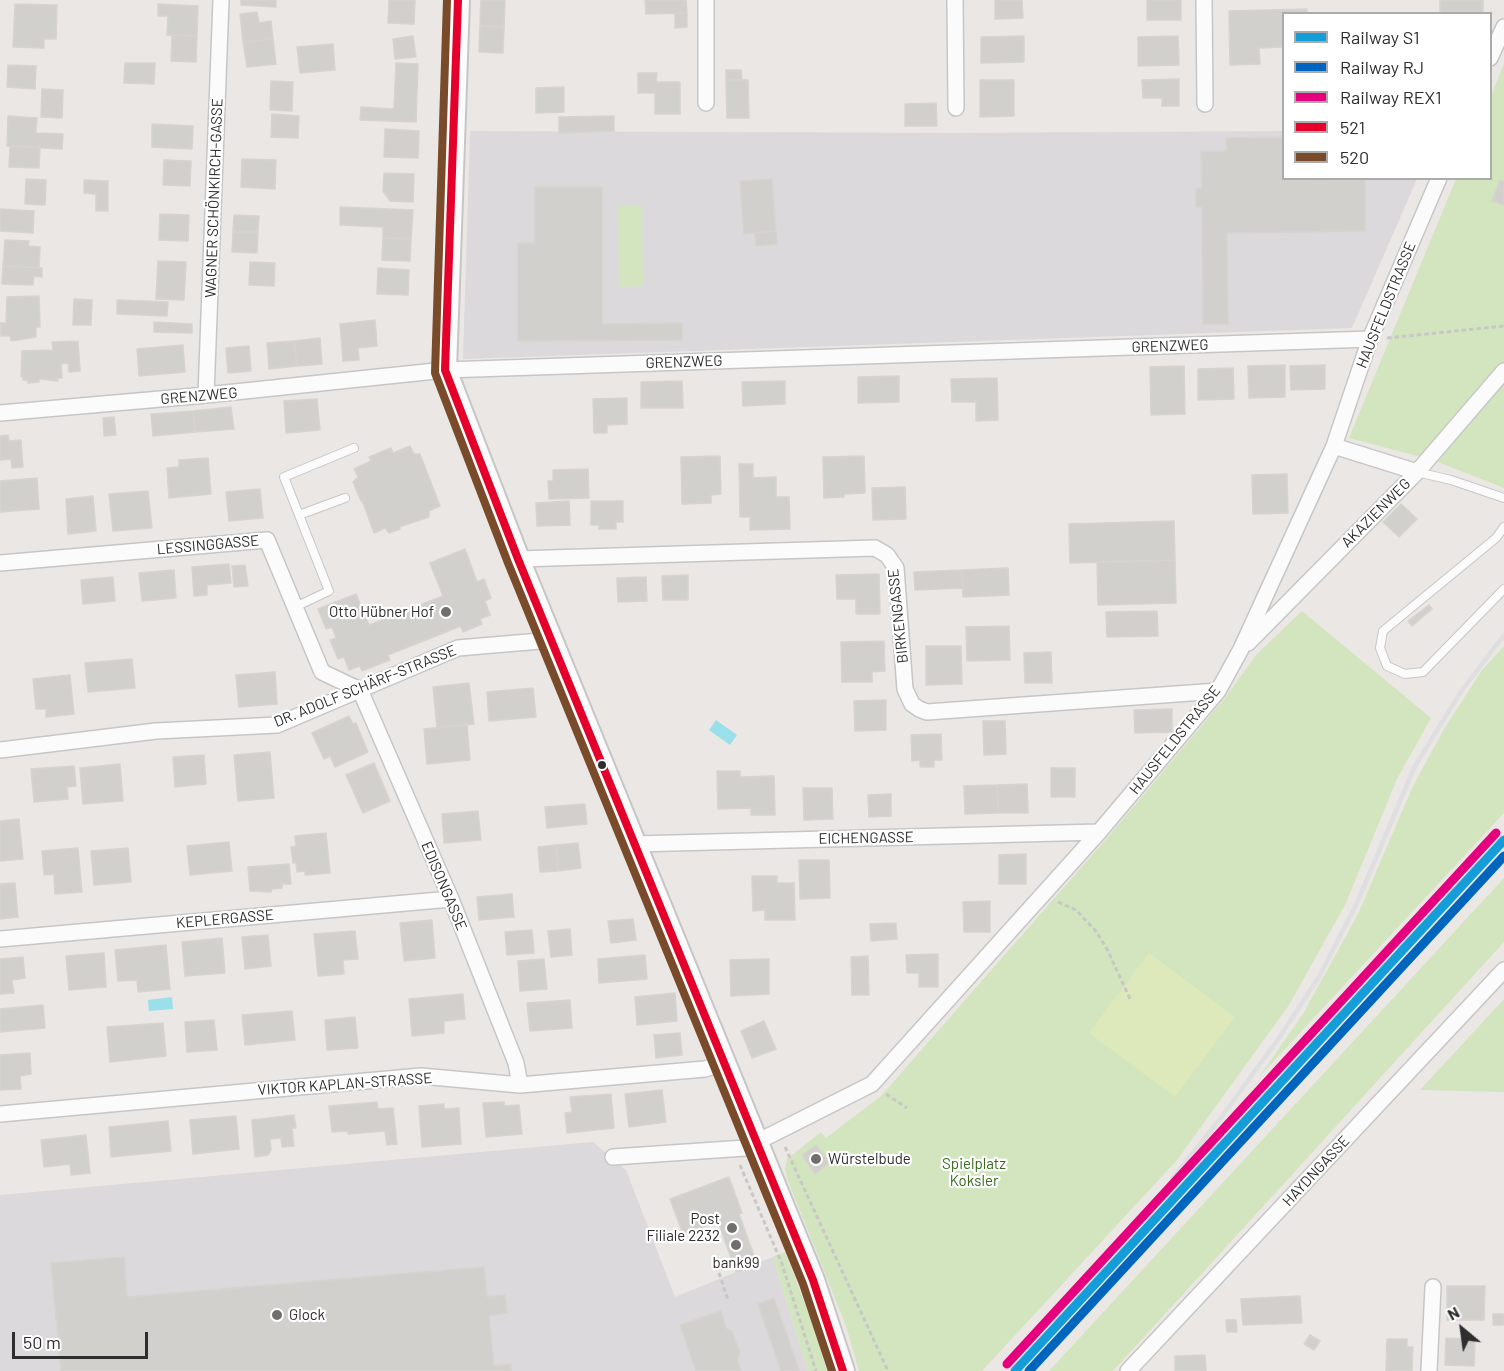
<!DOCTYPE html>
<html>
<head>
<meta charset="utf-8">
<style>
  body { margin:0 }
  #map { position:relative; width:1504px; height:1371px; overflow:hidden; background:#ebe7e4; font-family:Barlow,sans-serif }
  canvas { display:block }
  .legend { position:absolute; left:1282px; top:12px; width:210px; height:168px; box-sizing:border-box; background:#fff; border:2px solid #ababab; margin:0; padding:8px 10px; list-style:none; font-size:18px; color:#2e2e2e }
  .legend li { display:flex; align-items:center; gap:12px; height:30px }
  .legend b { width:30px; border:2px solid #ababab }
  .north { position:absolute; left:1432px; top:1299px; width:60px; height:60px; -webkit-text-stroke:4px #fff; paint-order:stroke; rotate:331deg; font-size:16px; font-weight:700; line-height:24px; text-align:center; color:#2e2e2e }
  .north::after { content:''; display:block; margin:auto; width:21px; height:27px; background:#2e2e2e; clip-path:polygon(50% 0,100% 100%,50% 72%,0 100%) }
  .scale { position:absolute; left:12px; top:1332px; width:136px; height:27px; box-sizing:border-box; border:3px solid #2e2e2e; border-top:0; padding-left:8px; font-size:18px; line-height:21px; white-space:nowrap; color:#2e2e2e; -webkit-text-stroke:4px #fff; paint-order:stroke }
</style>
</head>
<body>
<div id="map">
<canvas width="1504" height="1371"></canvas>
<ul class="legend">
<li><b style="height:8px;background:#159dd9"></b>Railway S1</li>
<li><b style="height:8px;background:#0065bd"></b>Railway RJ</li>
<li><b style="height:8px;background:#e5007d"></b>Railway REX1</li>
<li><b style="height:8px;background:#e4002b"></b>521</li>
<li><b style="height:8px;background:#7a4b2a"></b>520</li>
</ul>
<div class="north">N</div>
<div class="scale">50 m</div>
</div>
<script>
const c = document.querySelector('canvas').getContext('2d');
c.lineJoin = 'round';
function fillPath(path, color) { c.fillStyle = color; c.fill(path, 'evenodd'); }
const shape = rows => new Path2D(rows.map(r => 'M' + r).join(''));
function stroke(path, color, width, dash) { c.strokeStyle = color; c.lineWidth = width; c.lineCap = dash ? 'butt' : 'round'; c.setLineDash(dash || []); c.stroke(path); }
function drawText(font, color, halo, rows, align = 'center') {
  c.font = font + ' Barlow,sans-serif'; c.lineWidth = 4.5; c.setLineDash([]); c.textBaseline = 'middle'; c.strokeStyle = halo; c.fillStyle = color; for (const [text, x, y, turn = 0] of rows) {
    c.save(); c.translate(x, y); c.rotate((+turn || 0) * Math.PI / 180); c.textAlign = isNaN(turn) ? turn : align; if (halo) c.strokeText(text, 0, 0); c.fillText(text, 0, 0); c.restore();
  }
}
fillPath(shape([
  [470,131,955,133,1283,131,1284,178,1417,179,1352,328,463,359],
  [593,1142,626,1170,675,1297,773,1257,808,1371,0,1371,0,1195]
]), '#dbd9db');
fillPath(shape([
  [1504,63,1504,367,1425,458,1349,438,1456,179,1490,178,1491,96],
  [642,205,643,286,619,287,618,206],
  [1504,382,1504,488,1438,462],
  [1302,611,1431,718,1397,779,1346,903,1289,1005,1177,1160,982,1371,859,1371,846,1326,787,1178,785,1168,787,1159,821,1132,826,1138,881,1096,1108,837,1225,698,1256,655],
  [1504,646,1504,813,1259,1077,1303,1014,1358,914,1413,786,1444,729,1482,670],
  [1504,878,1504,942,1113,1371,1049,1371],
  [1504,999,1504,1092,1420,1090],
  [785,1252,813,1325,827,1371,808,1371,773,1257]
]), '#d2e5be');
fillPath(shape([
  [1149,953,1235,1017,1175,1097,1089,1033]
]), '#dde9bb');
fillPath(shape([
  [716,720,737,735,730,745,709,730],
  [172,997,173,1009,149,1011,148,1000]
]), '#99e0eb');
const building = shape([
  [241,0,276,0,276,7,241,5,241,0],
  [389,0,415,0,414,24,388,23,389,0],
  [481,0,505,0,504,27,480,26,481,0],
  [645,0,686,0,687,13,646,14,645,0],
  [995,0,1022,0,1023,18,995,19,995,0],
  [1147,0,1181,0,1181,20,1147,20,1147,0],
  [1440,0,1483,0,1483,14,1440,14,1440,0],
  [15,4,57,5,56,39,44,39,44,48,13,47,15,4],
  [158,4,198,6,197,36,167,35,168,16,158,16,158,4],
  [1307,9,1307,14,1284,14,1284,47,1259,48,1260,64,1230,65,1229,11,1307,9],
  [257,12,259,23,271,21,273,39,243,42,240,14,257,12],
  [687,13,687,27,675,28,675,14,687,13],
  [480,26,504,27,503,53,479,52,480,26],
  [172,35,197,36,196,62,171,61,172,35],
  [413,36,416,57,395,59,393,39,413,36],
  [1024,36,1024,62,981,63,981,37,1024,36],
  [1178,36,1179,65,1138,66,1138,37,1178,36],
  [273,39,276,64,247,67,243,42,273,39],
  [333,44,335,70,300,73,297,47,333,44],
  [125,63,155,63,154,84,124,83,125,63],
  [396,63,418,64,416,122,360,120,361,107,394,109,396,63],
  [8,65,36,66,35,89,7,87,8,65],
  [726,70,741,70,742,80,726,80,726,70],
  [638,73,657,73,656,82,680,82,680,114,655,114,655,93,638,93,638,73],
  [1179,79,1179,106,1162,106,1162,98,1143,98,1142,80,1179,79],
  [726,80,748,80,749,118,727,118,726,80],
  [980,80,1014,80,1014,116,980,117,980,80],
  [271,81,293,82,292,111,270,110,271,81],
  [564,87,564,112,536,113,536,88,564,87],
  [42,89,63,90,62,118,41,117,42,89],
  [936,103,937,126,905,126,905,104,936,103],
  [272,114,299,116,298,138,271,137,272,114],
  [8,116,37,118,36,133,63,134,62,149,7,146,8,116],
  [614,116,614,131,559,133,559,117,614,116],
  [152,124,193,126,192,149,152,147,152,124],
  [385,129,419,131,418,158,384,157,385,129],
  [1284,137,1284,178,1365,178,1365,231,1227,233,1228,324,1203,324,1202,207,1196,207,1196,189,1202,188,1201,151,1227,151,1226,138,1284,137],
  [10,146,40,147,39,168,9,167,10,146],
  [242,159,276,160,275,189,241,187,242,159],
  [164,160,191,161,190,186,163,185,164,160],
  [384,173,414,174,413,202,390,201,383,191,384,173],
  [26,179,46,180,45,205,25,204,26,179],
  [772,179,776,231,744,234,740,181,772,179],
  [84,180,108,181,108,211,96,211,96,194,84,193,84,180],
  [1500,180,1504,182,1504,205,1492,201,1500,180],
  [535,187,602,187,602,324,682,323,682,340,518,341,518,243,535,243,535,187],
  [340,207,413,210,411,239,383,238,383,227,340,225,340,207],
  [0,209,34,211,33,233,0,231,0,209],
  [160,214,189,215,188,241,159,240,160,214],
  [234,215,259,216,258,232,233,232,234,215],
  [776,231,777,244,756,246,755,233,776,231],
  [233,232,258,232,257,253,232,252,233,232],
  [383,238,411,239,410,261,382,260,383,238],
  [5,240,29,241,28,246,40,247,39,268,3,266,5,240],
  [158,261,186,262,184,300,156,299,158,261],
  [250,262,275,263,274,286,249,285,250,262],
  [3,266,42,268,42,277,34,276,33,285,2,284,3,266],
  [378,268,409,270,408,295,377,294,378,268],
  [39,296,40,327,36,327,36,337,11,341,10,336,1,336,0,323,6,323,7,297,39,296],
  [74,299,92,300,91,325,73,325,74,299],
  [117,300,168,302,167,316,117,314,117,300],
  [375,320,377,346,358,348,359,360,343,361,340,324,375,320],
  [154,322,192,324,192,333,154,332,154,322],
  [320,338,322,364,297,366,294,341,320,338],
  [78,341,80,371,69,372,68,363,61,364,62,378,57,378,58,381,39,379,39,382,28,383,28,380,23,380,23,376,21,377,22,351,53,350,52,342,78,341],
  [294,341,297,366,269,369,267,343,294,341],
  [183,345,185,372,139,376,137,349,183,345],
  [249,346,251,371,228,373,226,348,249,346],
  [1285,365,1285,397,1249,398,1248,366,1285,365],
  [1325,365,1325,389,1291,390,1290,366,1325,365],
  [1184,366,1185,414,1151,415,1150,367,1184,366],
  [1233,368,1234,399,1198,400,1198,369,1233,368],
  [899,376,899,402,858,403,858,377,899,376],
  [997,378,998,420,976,421,976,402,952,402,951,379,997,378],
  [682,381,683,408,641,408,641,382,682,381],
  [785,381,785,404,743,406,742,382,785,381],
  [627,398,627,424,607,425,607,433,594,433,593,399,627,398],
  [317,399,320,430,286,433,284,401,317,399],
  [231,407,234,429,195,432,193,411,231,407],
  [193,411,195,432,153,436,151,414,193,411],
  [114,417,116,435,104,436,103,418,114,417],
  [8,435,9,441,21,440,23,467,12,468,11,459,0,460,0,436,8,435],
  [410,446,414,454,420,454,440,506,429,511,429,517,399,527,400,529,389,533,385,528,374,533,362,500,361,501,353,482,358,477,354,469,371,461,369,457,391,448,393,453,410,446],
  [720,456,721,494,711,495,711,503,682,504,681,457,720,456],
  [864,456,865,493,844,494,844,497,824,498,823,457,864,456],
  [208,458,211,494,169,498,167,468,179,467,179,460,208,458],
  [739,464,753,464,753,478,776,477,776,497,789,497,790,529,750,530,750,517,740,517,739,464],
  [588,469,589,498,549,499,548,481,553,481,553,470,588,469],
  [1287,474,1288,513,1253,514,1252,475,1287,474],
  [37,478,39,509,0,512,0,481,37,478],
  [905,487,906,519,873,520,872,488,905,487],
  [260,489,263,518,229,521,226,492,260,489],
  [148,491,152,528,113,531,109,494,148,491],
  [93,496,96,531,68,534,66,499,93,496],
  [569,501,570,525,537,526,536,503,569,501],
  [591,501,623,501,623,522,616,522,616,529,599,529,599,525,591,525,591,501],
  [1401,504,1417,519,1399,537,1383,522,1401,504],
  [1174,521,1175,560,1070,563,1069,524,1174,521],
  [465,549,477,582,484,579,491,598,485,601,490,615,480,619,482,624,463,632,461,626,388,655,390,660,362,671,360,666,349,670,344,657,338,659,330,640,336,638,332,627,326,629,318,609,356,594,369,625,443,596,430,563,465,549],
  [1175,560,1176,603,1098,605,1097,562,1175,560],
  [229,564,231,583,207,585,207,595,194,596,192,567,229,564],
  [245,565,248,586,234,587,232,566,245,565],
  [1008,568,1009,595,963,597,962,570,1008,568],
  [174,570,176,598,142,601,139,573,174,570],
  [962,570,963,588,915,590,914,572,962,570],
  [879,574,880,614,856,614,856,599,837,599,836,575,879,574],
  [688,575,688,600,663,600,662,576,688,575],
  [113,577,115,601,83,604,81,580,113,577],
  [646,577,647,601,618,602,617,578,646,577],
  [1429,605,1432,609,1412,626,1408,621,1429,605],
  [1157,611,1158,636,1107,637,1106,612,1157,611],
  [1009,626,1010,660,967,661,966,627,1009,626],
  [884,641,885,671,872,672,872,682,842,682,841,642,884,641],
  [926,646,961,646,962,684,926,685,926,646],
  [1051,652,1052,683,1025,683,1024,653,1051,652],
  [132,659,135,688,88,692,85,663,132,659],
  [275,672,277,704,239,707,236,675,275,672],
  [70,675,74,714,46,717,46,709,36,709,33,679,70,675],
  [469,683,474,724,437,728,433,687,469,683],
  [533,688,536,717,489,721,487,692,533,688],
  [886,700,886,730,855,731,854,701,886,700],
  [1172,709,1172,732,1135,733,1134,710,1172,709],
  [349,716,353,724,356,723,368,752,335,767,330,756,324,759,312,733,349,716],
  [983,721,1005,721,1006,754,984,755,983,721],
  [467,725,470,760,427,764,424,729,467,725],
  [941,734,942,760,934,760,934,767,920,767,920,760,912,761,911,735,941,734],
  [270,752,274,798,238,801,234,755,270,752],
  [204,755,206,784,175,787,173,757,204,755],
  [374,763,390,801,363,813,346,775,374,763],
  [120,764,123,801,83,804,80,768,120,764],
  [74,766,76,786,67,787,68,799,34,802,31,769,74,766],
  [1051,768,1075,768,1075,797,1051,797,1051,768],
  [717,771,740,771,740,777,774,776,775,815,751,815,751,808,718,809,717,771],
  [1027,784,1028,813,998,813,997,785,1027,784],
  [997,785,998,813,965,814,964,786,997,785],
  [803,788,832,788,833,819,804,820,803,788],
  [891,794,891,816,869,817,868,795,891,794],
  [585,804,587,824,547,828,545,807,585,804],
  [478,811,481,840,444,843,442,814,478,811],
  [19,819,23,859,0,861,0,821,19,819],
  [326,833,330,873,305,875,305,871,297,872,296,863,293,863,291,847,296,846,295,836,326,833],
  [229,842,232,871,190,875,187,846,229,842],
  [578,843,581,868,558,871,556,845,578,843],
  [556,845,558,871,540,872,538,847,556,845],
  [78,848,82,892,55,894,54,874,44,875,42,851,78,848],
  [128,848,131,882,94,885,91,851,128,848],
  [1026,854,1026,884,999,884,999,855,1026,854],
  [799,860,829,860,830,898,800,899,799,860],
  [289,864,291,884,282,884,282,888,272,889,271,892,250,891,248,867,289,864],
  [752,876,777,876,777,883,794,883,795,920,765,920,765,910,753,911,752,876],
  [15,883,18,917,0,919,0,884,15,883],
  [512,894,514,917,479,920,477,897,512,894],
  [990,901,990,932,964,932,963,902,990,901],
  [633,919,636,940,611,943,608,921,633,919],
  [432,920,435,958,404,961,400,923,432,920],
  [896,923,897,939,871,941,870,924,896,923],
  [570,929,572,955,551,957,548,931,570,929],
  [532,930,534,953,507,955,505,932,532,930],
  [355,931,358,959,343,960,344,974,318,976,314,934,355,931],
  [268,935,271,966,245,969,242,937,268,935],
  [222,938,225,973,185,976,182,942,222,938],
  [166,945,170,989,138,992,137,980,118,981,115,950,166,945],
  [104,953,106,987,69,990,66,956,104,953],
  [938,954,938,987,919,987,919,973,907,973,906,955,938,954],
  [645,955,647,979,599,983,598,959,645,955],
  [868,956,869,995,852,995,851,957,868,956],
  [23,957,25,978,12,980,14,993,0,994,0,959,23,957],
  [544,959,547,989,520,991,518,961,544,959],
  [769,959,769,994,731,996,730,960,769,959],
  [675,993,677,1021,637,1025,635,997,675,993],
  [463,994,465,1019,444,1021,444,1033,412,1036,409,999,463,994],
  [570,1000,572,1028,530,1031,527,1003,570,1000],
  [43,1005,45,1028,0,1032,0,1009,43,1005],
  [292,1011,295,1040,245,1045,242,1015,292,1011],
  [355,1017,358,1048,327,1050,325,1020,355,1017],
  [214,1020,217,1050,187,1052,185,1022,214,1020],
  [764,1021,776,1049,752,1058,741,1031,764,1021],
  [163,1023,166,1056,110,1062,107,1027,163,1023],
  [680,1033,682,1055,656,1058,654,1035,680,1033],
  [30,1053,31,1074,20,1076,21,1089,0,1090,0,1055,30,1053],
  [662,1090,666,1122,629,1127,625,1094,662,1090],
  [611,1094,614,1128,567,1133,565,1113,572,1112,570,1097,611,1094],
  [377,1102,378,1109,393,1108,397,1144,387,1145,385,1131,348,1134,348,1131,332,1132,329,1106,377,1102],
  [504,1102,504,1106,519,1105,522,1134,486,1137,483,1103,504,1102],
  [444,1104,444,1109,459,1108,461,1144,422,1147,419,1106,444,1104],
  [294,1115,296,1128,292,1128,294,1146,282,1147,281,1138,270,1139,271,1150,268,1155,255,1157,252,1120,294,1115],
  [236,1116,239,1149,193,1154,190,1120,236,1116],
  [168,1121,171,1151,111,1157,109,1127,168,1121],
  [86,1135,90,1173,71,1175,70,1164,44,1167,41,1140,86,1135],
  [816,1145,829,1163,815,1174,802,1155,816,1145],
  [729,1177,742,1213,739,1214,757,1264,736,1272,718,1222,683,1234,670,1199,729,1177],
  [124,1257,127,1297,484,1267,487,1297,505,1295,507,1313,489,1316,494,1366,511,1364,511,1371,61,1371,51,1263,124,1257],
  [1447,1286,1485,1286,1484,1320,1447,1320,1447,1286],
  [1300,1296,1302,1323,1243,1325,1241,1299,1300,1296],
  [774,1298,799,1370,796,1371,781,1371,758,1304,774,1298],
  [721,1311,726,1328,732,1331,740,1353,737,1359,741,1371,696,1371,680,1325,721,1311],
  [1493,1314,1504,1314,1504,1325,1493,1325,1493,1314],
  [1226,1320,1236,1320,1237,1332,1227,1332,1226,1320],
  [1310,1335,1320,1341,1314,1350,1304,1344,1310,1335],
  [1446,1338,1475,1339,1474,1366,1445,1365,1446,1338],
  [1387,1339,1407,1339,1407,1347,1413,1347,1412,1371,1386,1371,1387,1339],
  [1205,1355,1206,1371,1175,1371,1175,1356,1205,1355]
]);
fillPath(building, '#d2d0cd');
stroke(building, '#d6d3d0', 1.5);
const lane = shape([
  [1417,472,1451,480,1504,498],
  [299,515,345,498],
  [1504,527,1496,538,1383,631,1380,648,1387,666,1405,674,1423,672,1504,589],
  [295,607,329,591,284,477,354,448]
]);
const street = shape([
  [955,0,956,108],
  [1204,0,1205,104],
  [1490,58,1504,27],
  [706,103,706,0],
  [206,395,221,0],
  [0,413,206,395,445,370,1370,339],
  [1334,446,1417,472],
  [518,559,875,548,887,555,896,568,905,689,912,704,919,709,927,712,1218,691],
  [0,563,267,540,322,672,360,690,451,899,516,1063,520,1085],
  [1248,643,1417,472,1504,371],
  [0,750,156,731,277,725,458,648,552,640],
  [634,844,1099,832],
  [0,939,451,899],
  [0,1114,421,1076,520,1085,705,1069,724,1063],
  [613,1157,745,1148,872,1084,1099,832,1218,691,1241,649,1334,446,1370,339,1439,178],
  [1128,1371,1504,970],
  [1429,1371,1433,1287]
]);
const secondary = shape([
  [458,0,445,370,518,559,813,1280,843,1371]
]);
stroke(lane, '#c7c6c6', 10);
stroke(street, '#c7c6c6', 18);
stroke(secondary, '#c7c6c6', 26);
stroke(shape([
  [1387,338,1504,326],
  [1058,902,1076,910,1095,930,1107,949,1131,1001],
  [886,1094,907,1108],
  [785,1147,888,1371],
  [740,1165,782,1264,816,1371],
  [719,1273,728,1300]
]), '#c8c7c7', 3, [4.5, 3]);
stroke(lane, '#fcfbfb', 8);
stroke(street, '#fcfbfb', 15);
stroke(secondary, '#fcfbfb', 22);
stroke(shape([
  [1172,1179,1220,1119,1279,1038,1320,975,1357,903,1414,768,1460,693,1504,635],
  [1033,1371,1504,859]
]), '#dfdee0', 4.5);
stroke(shape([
  [458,0,445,370,518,559,813,1280,843,1371]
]), '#e4002b', 8);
stroke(shape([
  [447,0,435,373,508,563,803,1284,832,1371]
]), '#7a4b2a', 8);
stroke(shape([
  [1015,1371,1504,840]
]), '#159dd9', 9);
stroke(shape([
  [1029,1371,1504,856]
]), '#0065bd', 9);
stroke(shape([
  [1007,1364,1496,833]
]), '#e5007d', 9);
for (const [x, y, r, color] of [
  [446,612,6,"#706f6e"],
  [602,765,5,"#2e2e2e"],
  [816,1159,6,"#706f6e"],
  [732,1228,6,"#706f6e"],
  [736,1245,6,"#706f6e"],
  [277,1315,6,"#706f6e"]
]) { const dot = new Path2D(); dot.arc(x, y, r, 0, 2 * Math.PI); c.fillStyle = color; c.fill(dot); stroke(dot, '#fff', 2); }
drawText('15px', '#2e2e2e', '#fff', [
  ["WAGNER SCHÖNKIRCH-GASSE",214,198,-88],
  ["HAUSFELDSTRASSE",1386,305,-68],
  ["GRENZWEG",1170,346,-2],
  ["GRENZWEG",684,362,-2],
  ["GRENZWEG",199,396,-5],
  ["AKAZIENWEG",1376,513,-45],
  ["LESSINGGASSE",208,545,-5],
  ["BIRKENGASSE",898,616,-96],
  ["DR. ADOLF SCHÄRF-STRASSE",365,686,-22],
  ["HAUSFELDSTRASSE",1175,740,-51],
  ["EICHENGASSE",866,838,-1],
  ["EDISONGASSE",444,886,67],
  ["KEPLERGASSE",225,919,-5],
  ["VIKTOR KAPLAN-STRASSE",345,1084,-4],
  ["HAYDNGASSE",1316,1171,-47]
]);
drawText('15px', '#2e2e2e', '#fff', [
  ["Otto Hübner Hof",434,612],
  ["Würstelbude",828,1159,"left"],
  ["Post",720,1219],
  ["Filiale 2232",720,1236],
  ["bank99",736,1263,"center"],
  ["Glock",289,1315,"left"]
], 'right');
drawText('15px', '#366c1c', '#fff', [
  ["Spielplatz",974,1164],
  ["Koksler",974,1181]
]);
</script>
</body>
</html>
